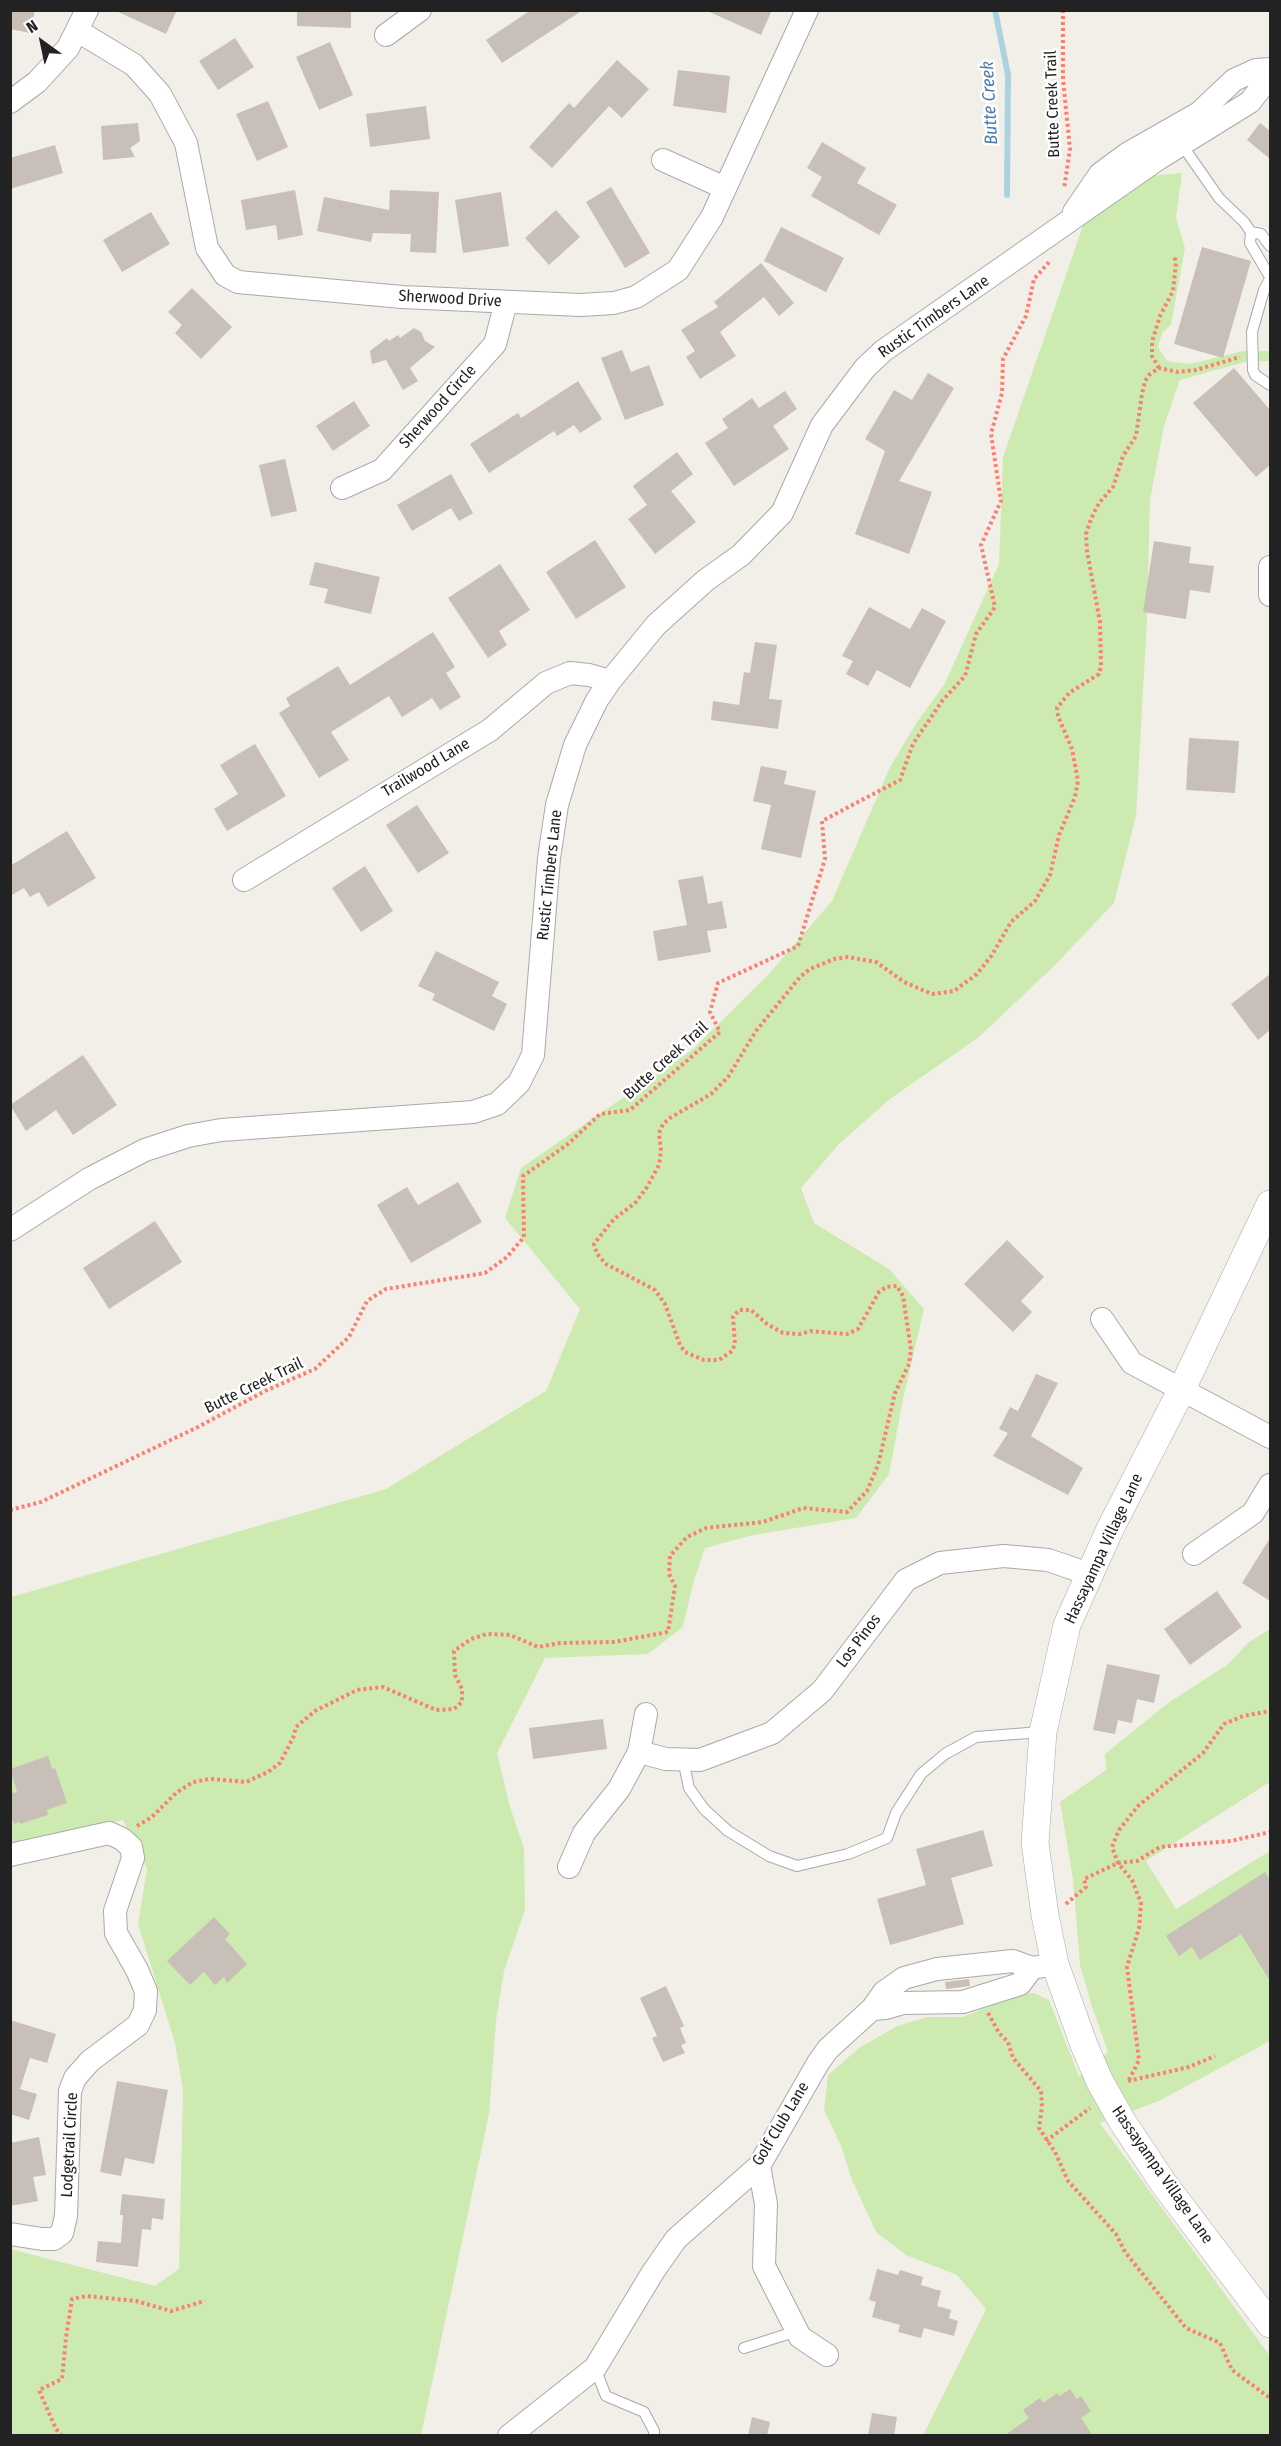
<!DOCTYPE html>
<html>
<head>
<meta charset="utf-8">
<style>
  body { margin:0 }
  #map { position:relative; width:1281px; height:2446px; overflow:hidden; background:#f2efe9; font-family:"Fira Sans Condensed",sans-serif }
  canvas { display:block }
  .frame { position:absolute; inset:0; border:12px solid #222; pointer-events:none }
  .north { position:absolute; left:12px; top:12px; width:60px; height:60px; -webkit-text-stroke:4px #fff; paint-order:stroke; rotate:327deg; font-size:16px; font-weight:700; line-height:24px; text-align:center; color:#222 }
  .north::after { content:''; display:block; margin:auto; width:21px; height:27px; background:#222; clip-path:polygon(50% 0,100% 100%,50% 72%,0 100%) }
</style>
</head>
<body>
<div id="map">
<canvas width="1281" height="2446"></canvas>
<div class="frame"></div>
<div class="north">N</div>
</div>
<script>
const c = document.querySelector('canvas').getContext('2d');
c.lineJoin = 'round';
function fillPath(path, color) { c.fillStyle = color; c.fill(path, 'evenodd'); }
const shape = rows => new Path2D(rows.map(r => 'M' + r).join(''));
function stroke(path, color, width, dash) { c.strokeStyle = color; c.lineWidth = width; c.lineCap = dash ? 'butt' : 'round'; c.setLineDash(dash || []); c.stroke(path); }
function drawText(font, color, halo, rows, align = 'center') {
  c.font = font + ' "Fira Sans Condensed",sans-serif'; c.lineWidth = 5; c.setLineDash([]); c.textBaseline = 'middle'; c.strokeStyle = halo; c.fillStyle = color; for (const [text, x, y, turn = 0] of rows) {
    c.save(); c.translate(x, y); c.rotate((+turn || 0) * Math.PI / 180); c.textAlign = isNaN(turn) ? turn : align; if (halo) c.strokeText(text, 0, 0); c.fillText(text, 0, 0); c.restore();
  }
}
fillPath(shape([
  [1182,173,1176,218,1185,248,1171,325,1162,333,1158,347,1167,361,1190,364,1243,351,1270,351,1270,361,1245,362,1180,380,1164,426,1150,500,1147,620,1136,816,1114,903,1055,965,979,1037,890,1099,839,1144,801,1188,814,1223,889,1269,924,1309,903,1399,889,1474,856,1518,753,1535,705,1548,693,1584,683,1627,648,1654,545,1658,497,1753,510,1807,524,1848,525,1910,504,1971,496,2021,489,2114,421,2435,11,2435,10,2249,155,2286,179,2269,183,2090,175,2043,138,1924,147,1869,123,1820,11,1844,11,1597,386,1489,546,1391,580,1309,505,1218,521,1168,692,1050,767,976,832,901,890,767,917,722,944,685,999,564,1003,457,1086,217,1139,177],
  [1270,1629,1270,1782,1146,1861,1176,1909,1270,1851,1270,2041,1159,2101,1100,2123,1270,2356,1270,2435,923,2435,986,2309,957,2275,906,2255,876,2232,852,2180,841,2146,824,2110,828,2075,859,2048,897,2026,928,2017,963,2017,1019,1994,1034,1993,1049,2000,1079,2076,1108,2052,1092,2007,1080,1965,1073,1879,1060,1802,1106,1770,1105,1754,1168,1703,1227,1665,1249,1642]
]), '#cdebb0');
stroke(shape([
  [995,10,1008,75,1007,195]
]), '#aad3df', 6);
fillPath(shape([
  [10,10,35,10,30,33,10,29],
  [114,10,177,10,166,34],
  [297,10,351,10,351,28,297,26],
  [531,10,583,10,502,63,486,40],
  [705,10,772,10,761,35],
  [235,38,254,67,218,90,199,61],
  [330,42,353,95,319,110,296,57],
  [617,60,649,89,622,118,609,106,552,168,529,147,569,103,574,108],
  [678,70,730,76,726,113,673,106],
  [268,101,288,147,257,161,236,114],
  [426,106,430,139,370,147,366,114],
  [138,123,140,141,130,148,135,157,103,160,101,126],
  [1260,123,1270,131,1270,159,1247,140],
  [822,142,866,168,857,183,897,205,879,235,811,196,822,177,807,168],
  [55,145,63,173,10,189,10,158],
  [611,187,650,253,625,268,586,202],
  [295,190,303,235,278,240,276,225,246,230,241,200],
  [390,190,439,192,436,253,410,252,411,234,373,233,371,242,317,231,324,197,389,210],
  [501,192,509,246,463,253,455,200],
  [556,210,580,237,549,265,525,238],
  [151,212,170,244,122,272,103,240],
  [781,227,844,258,826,292,764,261],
  [1202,247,1251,261,1223,358,1174,344],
  [761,263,794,303,779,316,764,297,720,332,736,356,700,379,686,357,695,351,681,330,718,307,714,302],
  [192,288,232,327,201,359,175,333,182,325,168,312],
  [414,328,421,332,425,341,435,347,410,368,418,381,403,390,386,360,372,364,370,351,387,338,389,341,398,335,400,338],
  [622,350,631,372,649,365,664,405,625,420,601,358],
  [1234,368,1270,410,1270,465,1256,477,1193,403],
  [928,373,954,388,899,481,932,492,909,554,855,534,885,451,865,439,894,390,912,400],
  [578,381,602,419,580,433,574,425,557,436,554,431,489,473,470,444,518,413,521,418],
  [785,391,797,409,773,426,789,449,734,486,705,443,728,428,722,419,752,398,759,408],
  [354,401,370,426,333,451,316,426],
  [677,452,693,474,671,491,696,522,655,554,628,519,647,505,633,486],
  [285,459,297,511,271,517,259,465],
  [451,474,473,513,459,521,451,508,412,531,397,505],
  [595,540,626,587,576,619,546,572],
  [1154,541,1191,547,1189,563,1214,566,1210,593,1190,590,1186,619,1143,612],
  [315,562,380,577,371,614,324,603,328,589,309,585],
  [500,564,530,610,499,631,507,645,488,658,448,598],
  [869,607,910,629,922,608,946,621,910,688,877,670,868,686,846,674,853,661,842,656],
  [433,632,455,667,446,673,461,697,440,710,432,698,402,717,389,696,331,732,349,760,319,778,279,713,290,706,286,698,338,666,350,685],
  [755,642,777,645,769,699,782,700,778,729,711,720,713,701,739,705,744,672,750,673],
  [1189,738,1239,741,1235,793,1186,790],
  [255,744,286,796,227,831,214,809,238,794,220,765],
  [761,766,787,771,784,784,816,791,801,858,761,849,771,805,753,801],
  [417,805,449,853,418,873,386,825],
  [67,831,96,878,48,907,39,892,30,897,24,888,10,896,10,866],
  [365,866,393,911,361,932,332,888],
  [703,876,708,904,722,901,727,928,707,931,711,952,658,961,653,931,687,925,678,880],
  [436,951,499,982,492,996,507,1004,494,1031,432,1000,435,994,418,986],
  [1270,974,1270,1030,1258,1040,1231,1004],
  [83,1055,117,1105,73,1135,56,1110,26,1131,10,1105],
  [458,1182,482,1222,411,1263,377,1205,407,1187,418,1205],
  [155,1221,182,1262,109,1309,83,1268],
  [1007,1240,1044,1277,1021,1301,1032,1312,1013,1332,964,1284],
  [1036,1374,1058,1383,1031,1436,1083,1468,1068,1495,993,1456,1008,1433,999,1429,1010,1407,1018,1411],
  [1270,1538,1270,1601,1242,1583],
  [1217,1591,1242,1627,1190,1665,1164,1629],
  [1107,1664,1160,1675,1154,1703,1137,1699,1132,1723,1118,1720,1115,1734,1093,1730],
  [603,1719,607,1749,533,1759,529,1728],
  [48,1756,52,1769,55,1768,67,1803,47,1810,48,1815,20,1824,19,1822,14,1824,10,1814,10,1794,17,1792,10,1769],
  [983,1830,993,1866,951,1878,964,1924,890,1945,877,1899,926,1885,916,1849],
  [1265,1872,1270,1880,1270,1981,1241,1934,1200,1960,1192,1947,1179,1956,1166,1936],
  [214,1917,230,1934,225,1939,247,1964,227,1983,224,1977,215,1985,204,1972,190,1985,167,1961],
  [969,1979,970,1986,946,1989,945,1982],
  [666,1986,684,2026,680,2028,686,2043,681,2045,685,2053,663,2062,652,2038,657,2036,640,1998],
  [10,2020,56,2034,47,2063,30,2058,20,2089,37,2094,29,2120,10,2114],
  [117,2081,168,2090,154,2164,125,2158,121,2176,100,2172],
  [39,2137,46,2175,33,2177,38,2201,10,2206,10,2143],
  [122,2194,165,2199,163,2220,152,2218,151,2230,142,2229,138,2267,96,2262,98,2241,121,2243,123,2215,120,2215],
  [877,2269,898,2275,900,2270,923,2277,921,2285,941,2291,937,2306,951,2310,949,2318,958,2321,954,2336,924,2328,921,2338,898,2332,900,2325,872,2317,876,2302,869,2300],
  [1070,2389,1077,2399,1081,2396,1091,2411,1081,2418,1093,2436,1004,2436,1029,2418,1023,2410,1040,2398,1043,2403,1057,2393,1060,2396],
  [872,2413,897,2417,894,2436,868,2436],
  [752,2417,770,2422,767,2436,748,2436]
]), '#c7bfb8');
const service = shape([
  [1182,145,1219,198,1244,222,1251,232,1261,234,1270,246],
  [1251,232,1250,243,1270,277],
  [1270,279,1264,290,1252,332,1253,370,1255,375,1270,385],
  [683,1759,689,1788,704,1809,728,1831,769,1856,797,1866,848,1854,887,1838,896,1813,921,1774,945,1754,976,1737,1041,1732],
  [744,2348,797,2331],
  [595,2368,606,2396,644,2412,654,2431,654,2436]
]);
const minor = shape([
  [78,31,134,65,160,94,186,143,207,248,225,275,238,282,402,297,580,305,614,303,636,297,678,270,712,217,807,10],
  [386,35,420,10],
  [10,102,37,82,68,48,87,10],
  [663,160,725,188],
  [1074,212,1100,174,1127,154,1199,113,1234,80,1256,70,1270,69],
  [342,488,382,470,495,344,506,302],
  [1270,567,1270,595],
  [244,880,490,730,546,683,570,673,589,675,610,681],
  [10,1230,89,1179,145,1150,188,1136,221,1130,473,1112,497,1104,519,1083,533,1055,549,858,557,805,575,745,597,700,610,681,656,625,706,580,741,555,782,513,822,425,865,368,883,351,1158,159,1250,102,1270,76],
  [1102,1319,1132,1363,1270,1437],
  [1194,1554,1253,1513,1270,1485],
  [639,1752,646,1714],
  [10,1855,109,1833,122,1839,131,1847,133,1858,115,1911,116,1933,137,1970,146,1991,145,2010,138,2025,90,2061,75,2078,70,2091,66,2216,62,2233,54,2239,42,2239,10,2234],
  [569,1867,584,1833,619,1789,639,1752,666,1759,700,1760,772,1733,822,1691,906,1580,940,1563,1004,1556,1048,1560,1089,1574],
  [872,2009,886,2008,903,2003,963,2002,1020,1984,1032,1968],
  [759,2166,766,2204,764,2266,800,2337,827,2355],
  [509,2436,595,2368,653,2272,676,2239,759,2166,818,2063,828,2049,872,2009,884,1992,904,1978,937,1969,1013,1961,1032,1968,1055,1964]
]);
const tertiary = shape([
  [1270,1204,1181,1391,1110,1529,1067,1625,1043,1732,1035,1843,1045,1915,1055,1964,1084,2045,1100,2082,1122,2121,1164,2184,1270,2324]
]);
stroke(service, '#a9a9a9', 12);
stroke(minor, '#a9a9a9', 24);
stroke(tertiary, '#a9a9a9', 28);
stroke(shape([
  [1063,10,1063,79,1070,149,1064,189],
  [1159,368,1152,356,1152,342,1160,316,1173,291,1176,263,1174,255],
  [10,1510,41,1502,198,1427,265,1391,315,1369,349,1337,367,1301,386,1289,485,1273,507,1257,524,1237,523,1176,568,1144,600,1114,630,1110,720,1032,710,1012,718,983,798,946,825,859,822,821,900,780,913,744,942,701,965,676,976,634,995,607,981,545,1001,501,991,434,1002,393,1003,359,1026,316,1034,279,1051,260],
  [137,1826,152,1817,176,1793,193,1782,210,1779,246,1782,268,1772,280,1763,293,1738,296,1727,315,1711,357,1690,383,1687,436,1710,454,1709,462,1702,462,1689,455,1675,454,1651,471,1639,487,1634,510,1635,538,1647,560,1643,614,1642,668,1632,675,1586,669,1574,670,1556,687,1537,706,1528,763,1522,803,1508,847,1512,867,1491,878,1465,895,1393,909,1364,911,1350,903,1296,897,1286,886,1287,879,1292,858,1329,847,1334,811,1331,800,1334,783,1333,767,1324,751,1310,739,1310,733,1317,735,1344,732,1351,719,1360,704,1360,685,1352,680,1345,665,1304,655,1290,606,1264,597,1254,594,1244,614,1219,635,1203,647,1187,659,1165,661,1151,659,1133,663,1124,670,1118,711,1094,728,1077,756,1031,800,977,810,969,834,959,848,957,876,962,904,982,932,994,954,991,977,974,992,955,1011,922,1035,901,1050,875,1059,835,1075,797,1078,781,1072,749,1058,716,1057,708,1069,693,1099,674,1101,666,1100,622,1087,551,1086,534,1091,519,1099,503,1113,487,1123,456,1136,436,1142,394,1145,381,1149,375,1159,368,1178,372,1196,370,1240,357],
  [1066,1904,1086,1887,1084,1879,1118,1863,1137,1861,1160,1847,1231,1841,1270,1832],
  [988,2013,999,2033,1008,2042,1013,2058,1041,2091,1042,2107,1039,2128,1055,2152,1068,2181,1116,2234,1125,2252,1186,2328,1220,2343,1232,2370,1270,2398],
  [1129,2080,1139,2060,1127,1967,1139,1928,1141,1903,1132,1880,1118,1863,1112,1847,1119,1830,1138,1806,1203,1753,1224,1724,1243,1716,1270,1711],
  [1128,2081,1189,2067,1215,2056],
  [1046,2141,1090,2108],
  [62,2436,56,2429,39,2390,62,2379,66,2337,72,2299,86,2296,136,2301,171,2311,205,2301]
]), '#fa8072', 4, [3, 3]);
stroke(service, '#fff', 10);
stroke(minor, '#fff', 22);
stroke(tertiary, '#fff', 27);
drawText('16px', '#222', '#fff', [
  ["Butte Creek Trail",1053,104,-92],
  ["Sherwood Drive",450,299,3],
  ["Rustic Timbers Lane",934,317,-35],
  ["Sherwood Circle",438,407,-48],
  ["Trailwood Lane",426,768,-31],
  ["Rustic Timbers Lane",550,875,-84],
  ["Butte Creek Trail",666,1061,-42],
  ["Butte Creek Trail",254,1386,-26],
  ["Hassayampa Village Lane",1104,1549,-65],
  ["Los Pinos",859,1641,-53],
  ["Golf Club Lane",781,2124,-59],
  ["Lodgetrail Circle",70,2145,-87],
  ["Hassayampa Village Lane",1162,2175,55]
]);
drawText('italic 18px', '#4a7aab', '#fff', [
  ["Butte Creek",990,103,-93]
]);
</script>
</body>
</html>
